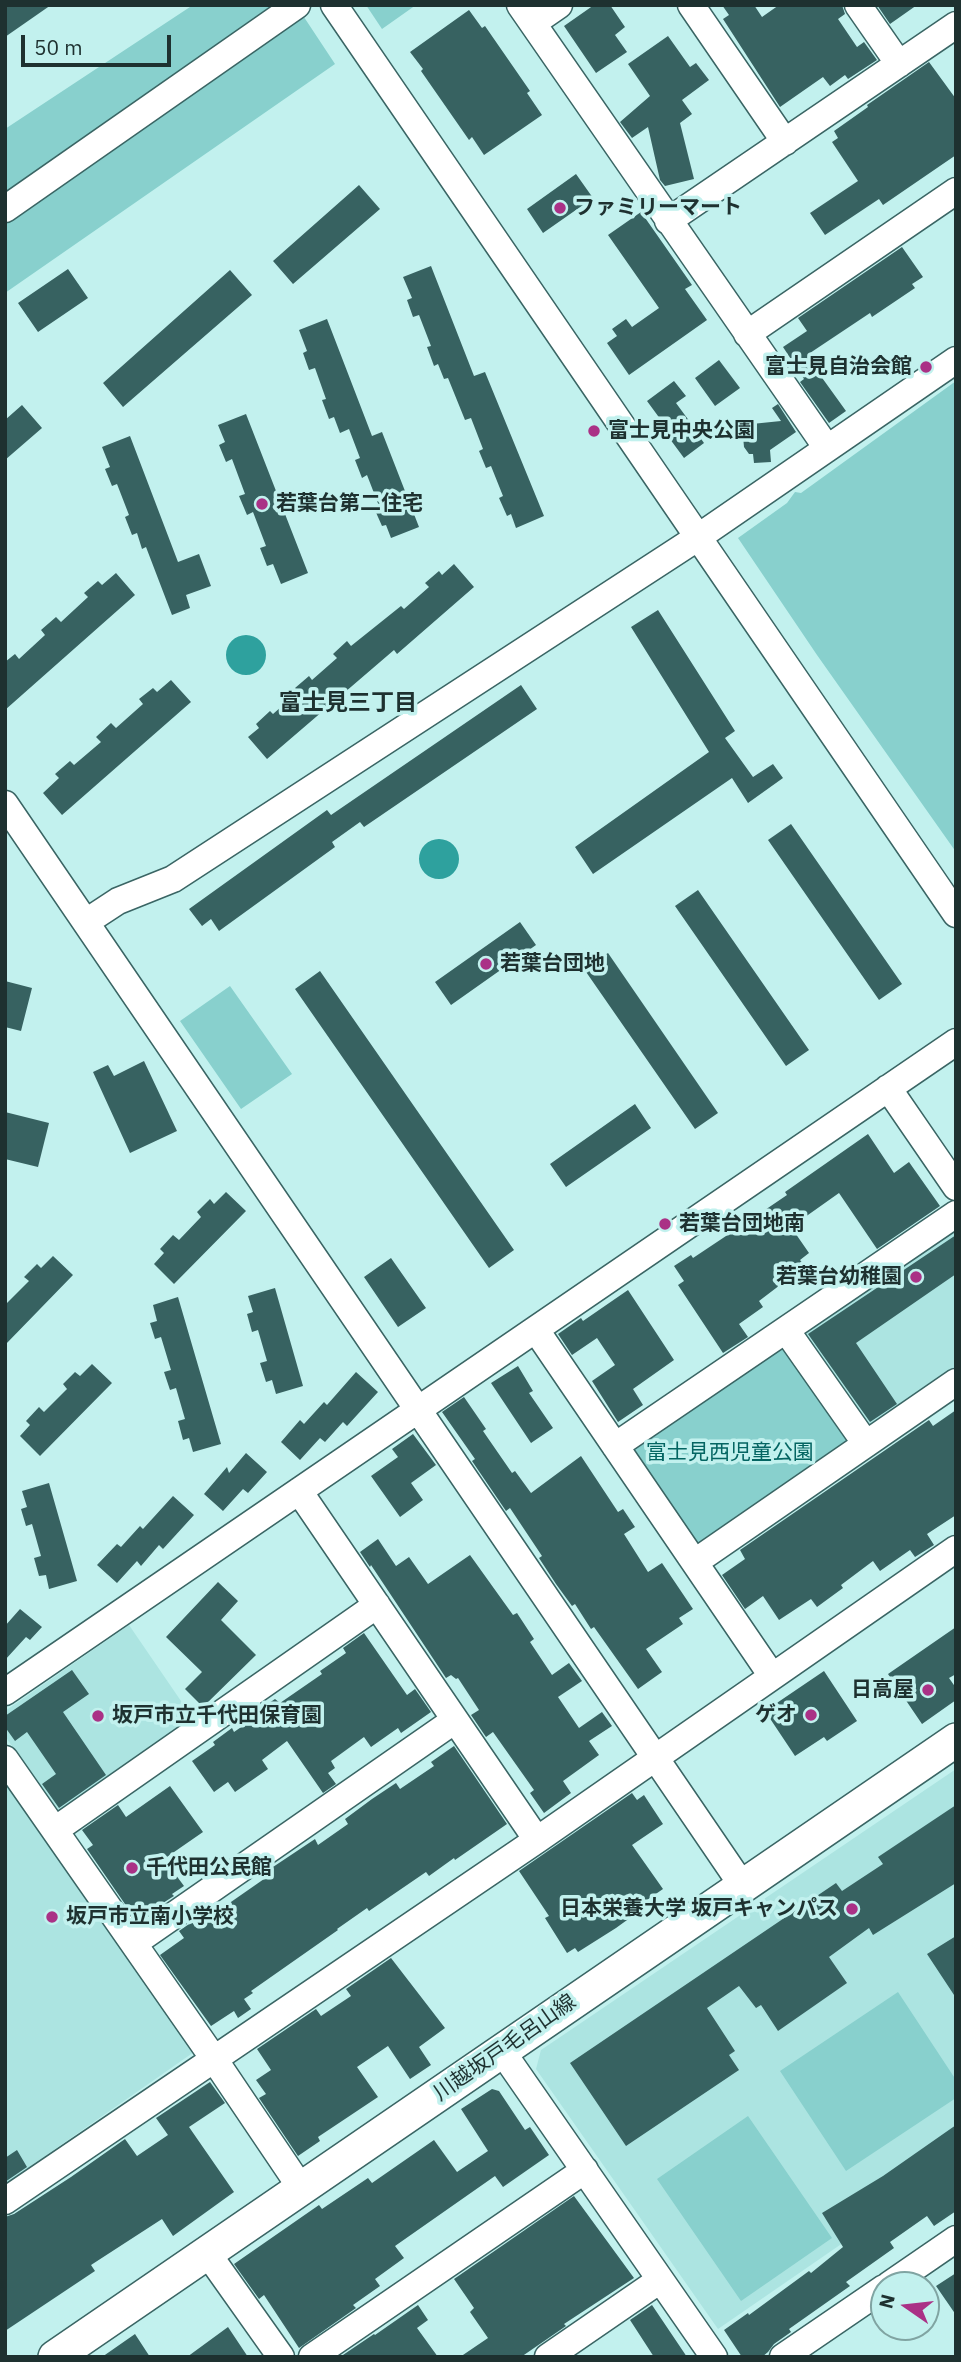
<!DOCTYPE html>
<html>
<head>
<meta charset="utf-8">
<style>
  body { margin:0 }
  #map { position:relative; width:961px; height:2362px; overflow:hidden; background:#c2f1ee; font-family:"IBM Plex Sans",sans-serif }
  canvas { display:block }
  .frame { position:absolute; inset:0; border:7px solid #1e3130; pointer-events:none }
  .north { position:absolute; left:870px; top:2271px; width:70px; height:70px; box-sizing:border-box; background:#c2f1ee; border:2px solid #80a4a2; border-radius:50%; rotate:284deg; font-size:19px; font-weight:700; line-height:28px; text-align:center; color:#1e3130 }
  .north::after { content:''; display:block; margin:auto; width:24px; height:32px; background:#aa3186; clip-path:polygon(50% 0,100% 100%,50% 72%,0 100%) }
  .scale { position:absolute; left:21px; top:35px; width:150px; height:32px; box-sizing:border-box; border:4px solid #1e3130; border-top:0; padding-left:9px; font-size:21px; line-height:24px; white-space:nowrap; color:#1e3130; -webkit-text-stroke:5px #c2f1ee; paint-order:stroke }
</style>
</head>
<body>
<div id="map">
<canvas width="961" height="2362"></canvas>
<div class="frame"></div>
<div class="north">N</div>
<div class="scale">50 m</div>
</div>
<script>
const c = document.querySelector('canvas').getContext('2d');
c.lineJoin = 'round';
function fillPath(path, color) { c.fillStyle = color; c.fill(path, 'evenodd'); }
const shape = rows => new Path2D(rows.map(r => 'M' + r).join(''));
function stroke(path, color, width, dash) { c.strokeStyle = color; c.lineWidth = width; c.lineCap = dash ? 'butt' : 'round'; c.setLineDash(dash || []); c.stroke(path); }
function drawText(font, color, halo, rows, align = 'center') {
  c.font = font + ' "IBM Plex Sans","Noto Sans JP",sans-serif'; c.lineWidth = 7; c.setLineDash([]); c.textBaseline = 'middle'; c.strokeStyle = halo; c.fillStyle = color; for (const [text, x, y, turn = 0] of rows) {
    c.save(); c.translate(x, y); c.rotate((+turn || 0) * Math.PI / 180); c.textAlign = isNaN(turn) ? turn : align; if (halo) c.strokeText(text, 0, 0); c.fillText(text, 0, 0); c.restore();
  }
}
fillPath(shape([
  [956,1222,956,1371,867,1432,798,1331],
  [129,1625,194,1720,59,1814,5,1736,5,1711],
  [956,1769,956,2165,718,2329,536,2069,541,2050],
  [5,1781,194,2052,5,2184]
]), '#ace4e1');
fillPath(shape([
  [193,5,296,5,335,64,5,293,5,129],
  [366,5,416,5,382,29],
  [956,381,956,852,817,655,738,538,787,503,795,492,801,493],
  [230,986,292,1074,241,1109,180,1021],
  [786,1330,866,1444,695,1562,615,1446],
  [898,1992,956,2080,956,2098,846,2171,780,2071],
  [748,2116,832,2238,741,2301,657,2179]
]), '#88d0cd');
fillPath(shape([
  '226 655a20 20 0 1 1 40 0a20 20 0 1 1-40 0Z',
  '419 859a20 20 0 1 1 40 0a20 20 0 1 1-40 0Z'
]), '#2ea19e');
fillPath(shape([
  [5,5,51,5,5,37],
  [594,5,610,5,625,27,615,35,627,52,596,73,564,26],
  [722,5,754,5,762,17,779,5,842,5,845,14,838,19,857,47,864,42,877,60,848,79,845,75,830,86,823,77,780,107,723,19,729,15],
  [877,5,917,5,890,24],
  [469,10,482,28,485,26,530,91,527,93,542,115,484,155,472,137,469,140,421,71,423,69,410,52],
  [668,36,690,67,696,63,709,80,682,100,692,114,680,123,694,179,665,186,660,180,648,127,632,138,620,122,650,96,628,64],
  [929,62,956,99,956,155,883,205,879,199,825,235,810,213,858,181,832,142,838,138,834,131,868,107,867,105],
  [576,174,593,198,543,233,527,209],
  [359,185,380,209,293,284,273,261],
  [641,212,692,285,685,289,707,320,629,375,607,343,617,336,612,329,626,319,632,327,659,308,608,235],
  [902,247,923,277,912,284,915,288,872,317,870,313,810,353,819,366,815,368,846,411,829,423,800,382,804,379,783,347,807,331,798,318],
  [431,266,474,376,485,372,544,516,516,528,511,514,507,516,499,498,503,496,491,466,486,468,479,451,483,449,471,418,465,420,448,378,444,379,438,364,434,366,427,347,431,346,419,315,413,317,407,300,412,298,403,277],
  [68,269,88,298,38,332,18,303],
  [230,270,252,295,123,407,103,383],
  [327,319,372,436,382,432,419,527,391,538,386,525,382,526,374,508,379,506,367,475,362,478,355,460,360,458,349,429,340,433,334,417,329,419,322,400,326,399,315,368,309,370,303,353,307,351,299,330],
  [719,360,740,388,715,406,695,378],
  [674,381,686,396,676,403,690,422,682,430,694,429,704,443,684,458,664,431,669,431,647,401],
  [778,404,796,432,770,450,771,462,754,463,753,454,749,454,744,447,742,425,781,421,772,408],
  [22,405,42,428,5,460,5,420],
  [246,414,308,573,281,584,273,564,267,566,260,548,266,546,253,512,247,515,239,496,245,494,232,459,226,462,219,445,225,442,218,425],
  [130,436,178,562,199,554,211,586,186,595,190,608,172,615,146,547,142,549,137,533,132,535,125,517,129,515,117,484,112,486,105,469,110,467,102,447],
  [454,564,474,587,397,654,394,650,267,759,248,737,259,728,256,724,270,711,273,714,298,692,295,688,309,676,312,680,337,658,333,654,347,641,351,646,401,606,404,609,429,587,425,583,439,571,442,575],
  [116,573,135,595,5,710,5,662,15,654,19,659,45,635,41,630,56,617,61,622,88,597,84,593,98,581,102,585],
  [658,610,735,731,725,738,753,777,773,764,783,778,748,803,732,778,593,874,575,847,709,752,631,627],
  [171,680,191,702,62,815,43,793,59,778,55,774,70,761,74,765,101,742,96,737,111,723,116,728,143,704,139,699,153,688,157,692],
  [521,685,537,709,364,827,360,822,332,842,335,847,219,931,211,919,202,926,189,909,327,810,331,815],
  [791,824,902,984,879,1000,768,840],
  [698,890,809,1050,786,1066,675,906],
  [520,922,536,945,451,1005,435,982],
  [608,953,718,1113,695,1129,584,969],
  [320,971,514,1250,489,1268,295,989],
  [5,981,32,988,21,1031,5,1027],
  [144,1061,177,1131,130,1153,93,1072,108,1065,114,1076],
  [635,1104,651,1128,566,1187,550,1164],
  [5,1112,49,1123,38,1167,5,1159],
  [868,1134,894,1173,909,1162,940,1206,877,1249,839,1193,791,1227,809,1253,800,1260,805,1266,759,1301,763,1307,739,1324,748,1337,723,1353,678,1285,684,1281,674,1266,691,1255,693,1258,762,1212,787,1195,785,1192],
  [226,1192,246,1211,174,1284,154,1264,164,1253,160,1249,173,1235,179,1240,201,1217,197,1212,210,1199,214,1204],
  [956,1235,956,1274,856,1343,897,1404,870,1422,808,1334],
  [53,1256,73,1275,5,1345,5,1305,29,1281,24,1277,37,1264,41,1268],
  [391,1258,426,1308,398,1327,364,1277],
  [275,1288,303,1386,276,1394,272,1380,266,1382,260,1363,267,1361,258,1330,252,1332,247,1314,253,1312,248,1296],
  [628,1290,674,1360,633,1389,643,1405,618,1422,592,1381,615,1365,597,1338,572,1355,558,1334,581,1318,583,1321],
  [178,1297,221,1444,193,1452,189,1438,183,1440,178,1421,185,1419,176,1388,170,1390,164,1372,171,1370,161,1337,155,1339,150,1323,157,1321,153,1305],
  [92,1364,112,1383,40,1456,20,1436,30,1425,26,1421,39,1407,44,1412,67,1389,63,1384,75,1372,80,1376],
  [518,1366,533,1391,529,1393,553,1428,531,1443,491,1383],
  [356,1372,378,1392,347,1426,343,1422,325,1442,320,1438,300,1460,281,1442,300,1420,304,1424,324,1402,327,1405],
  [464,1397,486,1429,483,1431,512,1473,515,1471,531,1493,581,1456,618,1512,623,1509,635,1527,624,1534,648,1572,662,1563,693,1609,679,1618,683,1624,646,1649,662,1672,638,1689,594,1627,591,1629,575,1604,572,1606,556,1584,539,1558,542,1556,510,1508,506,1511,472,1461,475,1459,442,1412],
  [956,1410,956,1515,927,1534,934,1545,915,1557,910,1550,880,1571,873,1561,841,1585,843,1588,817,1607,811,1599,779,1620,763,1596,745,1609,722,1575,745,1559,740,1550,929,1420,933,1426],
  [413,1434,436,1465,411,1483,423,1500,400,1517,371,1476,398,1457,392,1449],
  [246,1453,267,1472,248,1493,243,1489,223,1511,204,1494,227,1467,229,1473],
  [49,1483,77,1581,49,1589,46,1575,39,1576,34,1558,41,1556,32,1524,26,1526,21,1509,27,1507,22,1491],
  [173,1496,194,1515,163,1549,159,1545,141,1566,137,1561,117,1583,97,1565,117,1544,121,1547,140,1526,143,1529],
  [378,1539,396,1566,409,1557,428,1584,470,1555,513,1615,517,1613,534,1639,530,1642,552,1675,569,1663,582,1681,558,1697,579,1728,602,1712,612,1726,589,1741,599,1755,563,1781,571,1793,544,1813,530,1793,534,1790,493,1732,486,1737,471,1715,479,1710,458,1678,456,1679,451,1675,446,1678,371,1565,370,1567,360,1552],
  [218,1582,238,1601,221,1620,256,1655,203,1707,185,1689,202,1672,166,1637],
  [20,1609,42,1627,30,1640,26,1637,5,1660,5,1626],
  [956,1627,956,1674,949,1678,956,1688,956,1700,922,1724,888,1674],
  [364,1633,407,1695,415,1689,431,1712,401,1733,398,1728,371,1747,364,1737,331,1761,335,1768,328,1773,336,1784,323,1793,287,1741,262,1760,268,1769,235,1792,228,1782,214,1792,192,1761,215,1745,213,1742,232,1728,234,1732,266,1710,263,1707,275,1699,280,1703,322,1674,320,1671,346,1653,343,1648],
  [72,1670,89,1694,63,1712,106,1775,59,1808,42,1784,56,1774,27,1732,15,1741,5,1727,5,1716],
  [824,1671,857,1721,827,1741,824,1737,795,1756,765,1711],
  [454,1746,507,1824,455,1860,454,1858,429,1876,426,1872,369,1911,367,1908,337,1929,338,1930,251,1991,253,1993,244,1999,251,2009,238,2018,234,2011,211,2026,160,1955,184,1938,179,1931,192,1922,195,1927,264,1879,261,1875,315,1839,318,1845,348,1824,345,1819,372,1799,396,1783,400,1789,434,1766,431,1762],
  [170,1786,203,1832,164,1859,184,1886,172,1894,174,1896,136,1920,87,1849,93,1845,82,1830,118,1805,126,1817],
  [632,1793,637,1800,644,1795,663,1824,632,1845,663,1889,631,1911,634,1915,616,1928,578,1952,575,1948,567,1953,545,1918,549,1916,519,1871],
  [956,1805,956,1883,873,1935,869,1928,829,1957,847,1983,778,2031,761,2005,756,2008,739,1986,707,2008,735,2051,729,2055,739,2070,626,2146,570,2063,836,1883,842,1891,883,1864,878,1857],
  [956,1936,956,1998,927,1954],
  [391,1958,445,2028,419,2047,431,2065,410,2079,388,2046,357,2067,378,2097,318,2137,320,2141,298,2156,259,2098,266,2094,256,2080,271,2070,257,2049,316,2009,321,2016,351,1996,346,1989],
  [210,2082,225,2103,189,2127,234,2192,173,2236,162,2219,91,2265,95,2271,5,2331,5,2217,14,2214,71,2177,125,2139,137,2156,168,2135,156,2118],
  [492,2089,499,2091,525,2130,530,2127,549,2155,503,2187,495,2176,395,2246,404,2258,375,2279,380,2286,353,2305,356,2308,299,2348,264,2295,259,2299,234,2264,319,2205,322,2209,368,2178,372,2183,434,2140,457,2172,488,2151,461,2109],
  [956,2125,956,2211,934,2226,927,2216,890,2242,894,2248,846,2282,850,2286,789,2329,791,2332,774,2344,768,2352,762,2357,742,2357,724,2330,748,2313,749,2315,809,2271,811,2273,843,2247,822,2213,883,2176],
  [17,2150,27,2167,5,2182,5,2158],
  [574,2196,634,2278,564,2324,566,2326,521,2357,460,2357,488,2338,470,2312,474,2308,454,2279],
  [956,2273,956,2315,936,2286],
  [418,2305,428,2320,417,2328,438,2357,340,2357,374,2334,375,2335],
  [652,2305,687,2357,654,2357,630,2320],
  [228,2327,248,2357,187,2357],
  [135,2334,150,2357,102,2357]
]), '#376261');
const minor = shape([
  [334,5,956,914],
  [520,5,827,448],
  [691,5,785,142],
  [858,5,899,64],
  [533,23,559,5],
  [5,209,297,5],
  [668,221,956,25],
  [747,334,956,191],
  [5,804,742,1885],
  [86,922,118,901,173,879,697,538,956,360],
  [888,1088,956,1187],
  [536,1330,772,1676],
  [786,1330,866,1444],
  [615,1446,956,1214],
  [299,1491,537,1840],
  [695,1562,956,1382],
  [5,1692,956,1042],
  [5,1759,214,2059,301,2188],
  [55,1830,377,1605],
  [134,1943,455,1720],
  [501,2050,714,2357],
  [5,2201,537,1840,956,1549],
  [208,2254,281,2357],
  [889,2285,956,2239],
  [312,2357,585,2170],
  [548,2357,660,2280],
  [783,2357,884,2288]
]);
const major = shape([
  [55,2357,956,1740]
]);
stroke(minor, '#3a6564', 29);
stroke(major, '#3a6564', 36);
stroke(minor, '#fff', 26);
stroke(major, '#fff', 33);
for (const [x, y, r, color] of [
  [560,208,7,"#aa3186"],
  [926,367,7,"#aa3186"],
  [594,431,7,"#aa3186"],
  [262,504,7,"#aa3186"],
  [486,964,7,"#aa3186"],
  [665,1224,7,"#aa3186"],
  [916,1277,7,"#aa3186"],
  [928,1690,7,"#aa3186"],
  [811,1715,7,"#aa3186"],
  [98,1716,7,"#aa3186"],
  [132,1868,7,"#aa3186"],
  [852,1909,7,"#aa3186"],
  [52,1917,7,"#aa3186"]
]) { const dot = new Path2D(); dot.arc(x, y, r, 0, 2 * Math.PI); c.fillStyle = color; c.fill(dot); stroke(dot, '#c2f1ee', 2.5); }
drawText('bold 21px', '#1e3130', '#c2f1ee', [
  ["ファミリーマート",574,208],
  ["富士見自治会館",912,367,"right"],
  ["富士見中央公園",608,431],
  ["若葉台第二住宅",276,504],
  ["若葉台団地",500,964],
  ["若葉台団地南",679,1224],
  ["若葉台幼稚園",902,1277,"right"],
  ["日高屋",914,1690,"right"],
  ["ゲオ",797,1715,"right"],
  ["坂戸市立千代田保育園",112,1716],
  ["千代田公民館",146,1868],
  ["日本栄養大学 坂戸キャンパス",838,1909,"right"],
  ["坂戸市立南小学校",66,1917]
], 'left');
drawText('21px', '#046562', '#c2f1ee', [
  ["富士見西児童公園",730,1453]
]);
drawText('21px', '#1e3130', '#c2f1ee', [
  ["川越坂戸毛呂山線",505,2048,-35]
]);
drawText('bold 23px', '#1e3130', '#c2f1ee', [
  ["富士見三丁目",348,703]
]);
</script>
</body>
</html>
